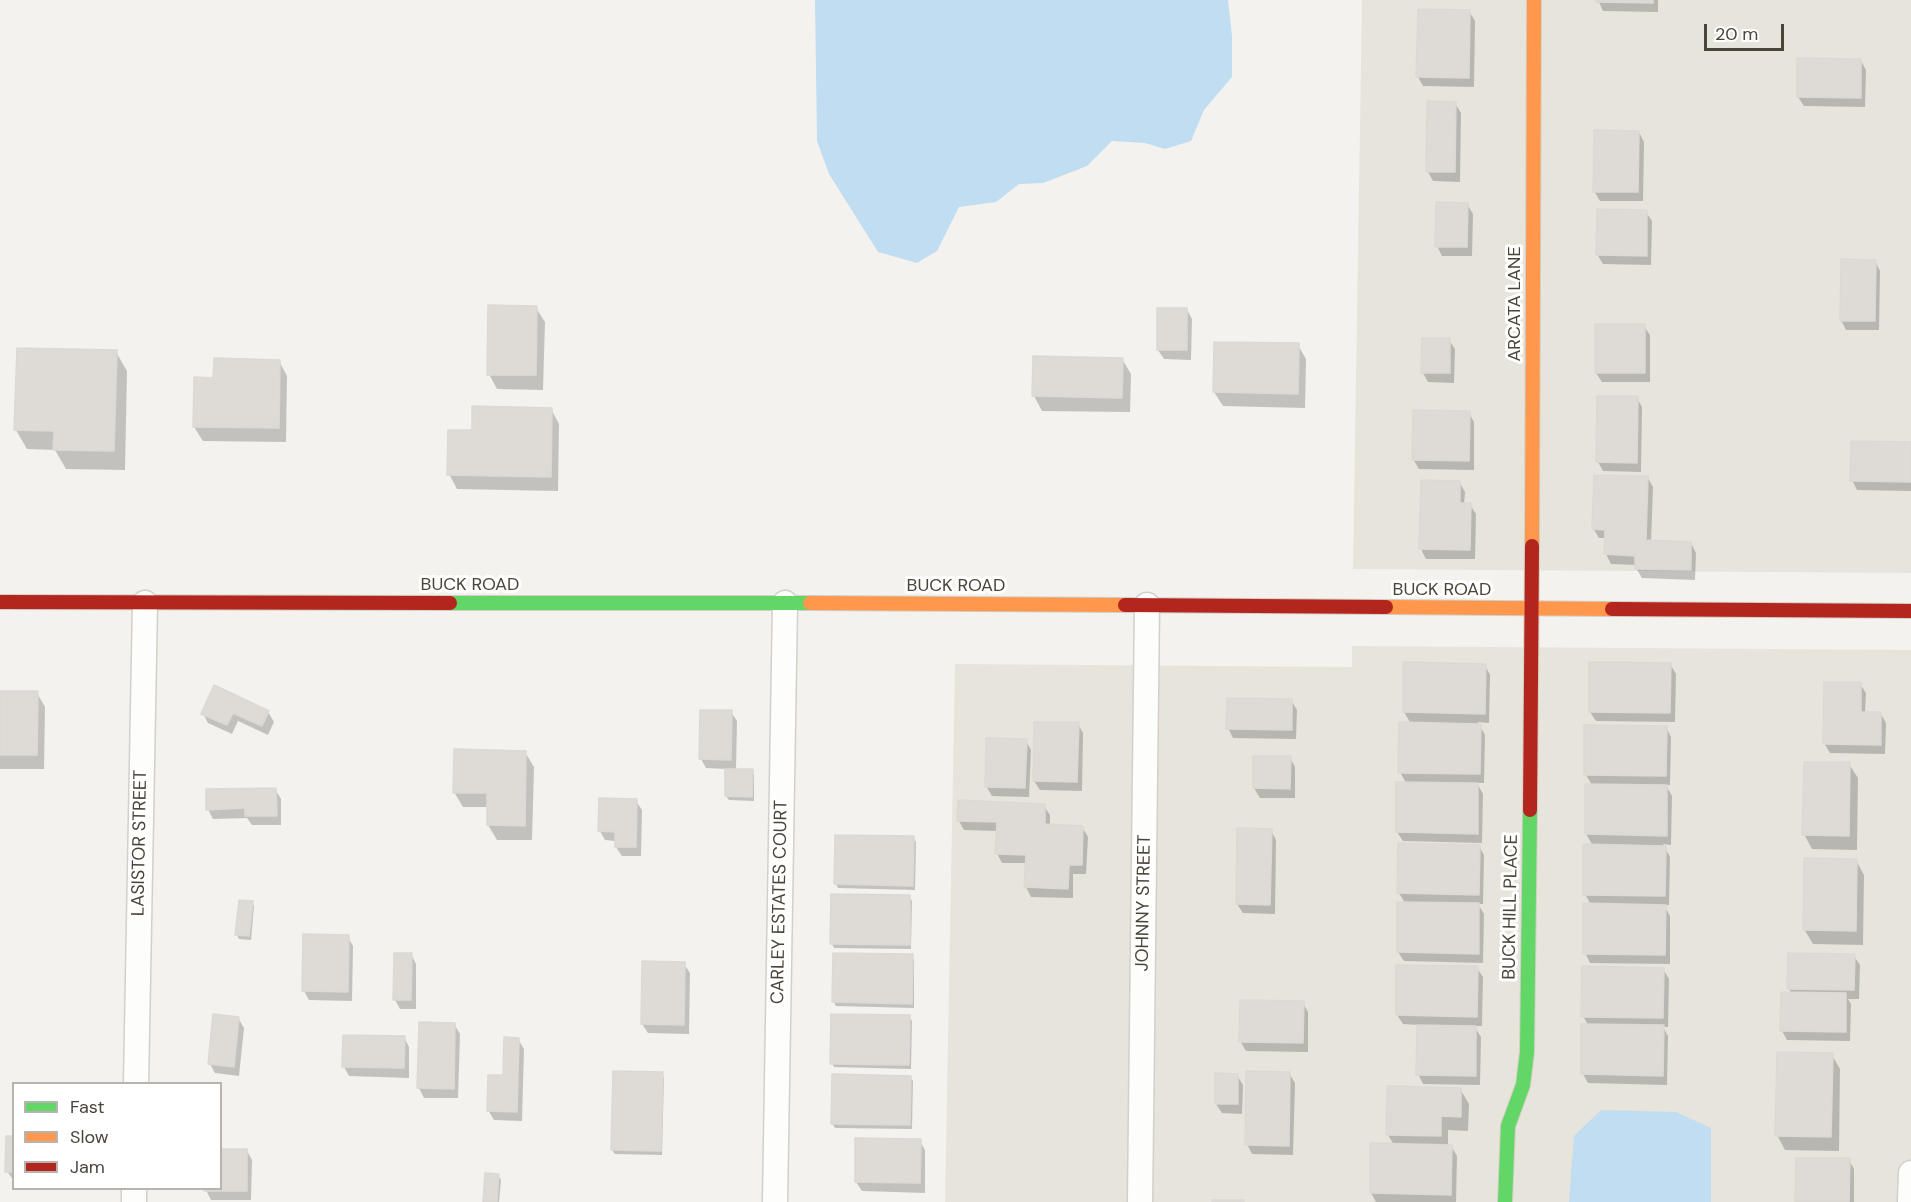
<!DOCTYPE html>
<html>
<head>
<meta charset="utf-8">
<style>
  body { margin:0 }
  #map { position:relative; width:1911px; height:1202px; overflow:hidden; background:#f4f2ee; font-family:"DM Sans",sans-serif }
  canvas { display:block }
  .legend { position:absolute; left:12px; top:1082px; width:210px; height:108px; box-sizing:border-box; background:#fff; border:2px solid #b7b4b0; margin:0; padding:8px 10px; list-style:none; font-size:18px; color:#4b4439 }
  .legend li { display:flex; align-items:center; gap:12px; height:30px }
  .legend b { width:30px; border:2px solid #b7b4b0 }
  .scale { position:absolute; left:1704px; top:24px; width:80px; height:27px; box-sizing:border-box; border:3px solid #4b4439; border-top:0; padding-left:8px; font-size:18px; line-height:21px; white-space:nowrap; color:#4b4439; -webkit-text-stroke:4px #fff; paint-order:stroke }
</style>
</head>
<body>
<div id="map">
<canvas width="1911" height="1202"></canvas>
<ul class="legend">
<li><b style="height:8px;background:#63d668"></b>Fast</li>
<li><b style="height:8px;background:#ff974d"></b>Slow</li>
<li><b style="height:8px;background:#b3261e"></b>Jam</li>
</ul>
<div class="scale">20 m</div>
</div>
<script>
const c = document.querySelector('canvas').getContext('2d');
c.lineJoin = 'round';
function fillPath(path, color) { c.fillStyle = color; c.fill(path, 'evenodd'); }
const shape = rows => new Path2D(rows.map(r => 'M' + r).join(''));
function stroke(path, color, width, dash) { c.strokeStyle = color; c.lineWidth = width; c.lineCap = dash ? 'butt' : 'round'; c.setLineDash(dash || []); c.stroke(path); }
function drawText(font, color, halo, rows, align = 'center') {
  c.font = font + ' "DM Sans",sans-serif'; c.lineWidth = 6; c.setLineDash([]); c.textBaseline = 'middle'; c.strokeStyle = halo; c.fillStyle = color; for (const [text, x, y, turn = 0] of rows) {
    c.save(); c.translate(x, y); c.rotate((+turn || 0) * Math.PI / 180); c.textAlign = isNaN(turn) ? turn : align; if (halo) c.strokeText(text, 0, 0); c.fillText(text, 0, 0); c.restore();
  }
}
fillPath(shape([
  [1362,0,1911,0,1911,573,1353,569],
  [1352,646,1911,650,1911,1202,945,1202,955,664,1352,667]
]), '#e7e4dc');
fillPath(shape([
  [815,0,1228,0,1232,36,1232,77,1204,110,1191,141,1165,149,1145,143,1112,141,1087,166,1043,183,1019,184,996,202,959,207,937,251,917,263,878,252,829,174,817,141],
  [1601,1110,1676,1112,1711,1128,1711,1202,1569,1202,1574,1136]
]), '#c0ddf1');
fillPath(shape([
  [1598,0,1658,0,1658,12,1603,11],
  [1469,11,1475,21,1474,87,1423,86,1418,77],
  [1861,61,1866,70,1865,107,1804,106,1798,97],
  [1455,103,1461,113,1460,182,1433,181,1428,172],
  [1639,132,1644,142,1643,201,1600,201,1594,191],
  [1467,204,1473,214,1472,256,1442,256,1437,246],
  [1646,212,1652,221,1651,265,1603,264,1597,254],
  [1875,261,1880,271,1879,330,1846,330,1841,320],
  [536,308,545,322,543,390,497,389,489,374],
  [1187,310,1192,319,1191,360,1164,359,1158,350],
  [1644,326,1650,335,1650,382,1602,382,1596,373],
  [1449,340,1455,349,1454,383,1428,382,1423,373],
  [1298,345,1306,359,1305,408,1223,406,1214,392],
  [116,352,127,371,125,470,66,469,55,450,27,449,16,430],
  [1035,358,1122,359,1131,374,1130,412,1042,411,1034,396],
  [279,361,287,376,286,442,203,441,194,427,215,379],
  [1637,398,1642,407,1641,472,1603,471,1598,462],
  [551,409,559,424,558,491,457,489,449,474,473,432],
  [1469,413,1474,422,1474,470,1419,469,1413,459],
  [1911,444,1911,491,1857,490,1852,480],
  [1648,478,1653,487,1651,542,1691,543,1696,553,1695,580,1642,578,1636,568,1637,565,1611,564,1606,554,1606,538,1599,538,1593,528],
  [1422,482,1459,482,1465,492,1464,504,1470,505,1476,514,1475,559,1426,559,1421,549],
  [1670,664,1676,674,1675,722,1596,721,1590,712],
  [1485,665,1490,675,1489,723,1478,722,1485,735,1484,783,1477,783,1483,794,1482,843,1403,841,1397,832,1406,783,1400,772,1411,724,1404,712],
  [1860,684,1866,693,1865,713,1881,714,1886,723,1885,754,1830,753,1824,743],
  [215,687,268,712,274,722,268,735,238,721,232,734,208,723,203,713],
  [0,692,37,693,45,707,44,769,0,769],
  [1291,700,1297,710,1296,739,1233,738,1228,728],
  [731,712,737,721,736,770,752,771,754,775,754,801,729,800,726,796,727,769,706,768,701,759],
  [1078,724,1083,733,1082,791,1040,790,1034,781],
  [1666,727,1671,737,1670,785,1666,785,1672,796,1671,845,1663,844,1670,857,1669,905,1664,905,1670,916,1670,964,1590,963,1585,953,1591,905,1585,894,1593,846,1586,834,1592,785,1586,775],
  [1026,741,1031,750,1029,797,992,796,986,786],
  [525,752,534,767,532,840,497,840,488,825,488,807,463,807,454,792],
  [1290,757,1295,767,1295,798,1260,798,1254,788],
  [1849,764,1858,778,1857,850,1812,849,1804,834],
  [275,789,281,799,281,825,252,825,247,818,213,819,208,809],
  [636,801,642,810,641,856,622,856,616,847,616,841,605,840,600,831],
  [1044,806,1050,815,1050,826,1082,827,1088,837,1086,874,1073,874,1073,898,1031,897,1026,887,1027,863,1002,863,997,853,998,831,964,830,959,821],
  [1271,830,1276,840,1275,914,1243,913,1237,904],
  [836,836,913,837,916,842,915,890,838,888,836,884],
  [1399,845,1479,846,1484,855,1483,904,1478,904,1484,914,1483,963,1404,961,1398,952,1405,903,1399,893],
  [1856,860,1864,875,1863,945,1813,944,1804,929],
  [909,897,912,901,911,949,834,948,832,944],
  [252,902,254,906,251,940,239,939,237,935],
  [348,937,353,946,352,1001,309,1000,304,991],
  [411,954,416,964,416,1009,400,1009,395,1000],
  [912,956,914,960,914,1008,836,1006,834,1002],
  [1854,956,1860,965,1859,999,1848,999,1851,1004,1850,1041,1787,1040,1782,1031,1792,994,1789,989],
  [684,964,690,973,689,1034,648,1033,642,1024],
  [1477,968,1483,977,1482,1026,1474,1026,1481,1037,1480,1085,1423,1084,1418,1074,1419,1025,1403,1024,1397,1015],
  [1663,969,1669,979,1668,1027,1663,1027,1668,1036,1667,1085,1588,1083,1583,1074,1588,1025,1583,1016],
  [1303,1003,1308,1012,1308,1052,1246,1051,1240,1041],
  [909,1017,912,1021,911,1069,834,1067,832,1063],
  [238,1018,244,1028,239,1076,215,1073,210,1064],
  [454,1024,460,1034,458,1098,424,1098,419,1088],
  [404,1037,409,1047,409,1078,349,1076,344,1067],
  [518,1039,524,1049,522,1121,494,1120,488,1110,504,1077],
  [1832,1055,1840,1069,1839,1151,1785,1150,1777,1135],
  [1289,1073,1295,1083,1293,1155,1252,1154,1247,1144],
  [662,1074,664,1078,662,1155,615,1154,612,1150],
  [1237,1075,1243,1085,1242,1114,1222,1113,1216,1104],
  [910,1077,913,1081,912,1129,835,1128,832,1123],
  [1460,1089,1469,1104,1468,1131,1448,1130,1448,1146,1451,1146,1457,1156,1456,1202,1376,1202,1371,1193,1371,1145,1394,1145,1388,1135],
  [14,1138,14,1181,7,1171],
  [920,1141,925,1150,925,1193,862,1191,856,1182],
  [247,1151,252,1160,251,1200,211,1200,206,1190,220,1188],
  [1849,1160,1854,1169,1854,1202,1797,1202],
  [498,1175,501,1180,499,1202,484,1202]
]), '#0003');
const building = shape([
  [1596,0,1653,0,1653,3,1596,2,1596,0],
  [1418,9,1470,10,1469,78,1416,77,1418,9],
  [1797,58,1861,59,1861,98,1797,97,1797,58],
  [1427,101,1456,102,1455,172,1426,172,1427,101],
  [1594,130,1639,131,1638,192,1593,192,1594,130],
  [1436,202,1468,203,1467,247,1435,247,1436,202],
  [1597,209,1647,210,1647,256,1596,255,1597,209],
  [1841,259,1876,260,1875,321,1840,321,1841,259],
  [488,305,537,306,536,375,487,375,488,305],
  [1157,308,1187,308,1187,350,1157,350,1157,308],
  [1595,324,1645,324,1645,373,1595,373,1595,324],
  [1422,338,1450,338,1450,373,1421,373,1422,338],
  [1214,342,1299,343,1298,394,1213,392,1214,342],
  [17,348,117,350,114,451,53,450,54,431,14,430,17,348],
  [1033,356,1123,358,1122,398,1032,396,1033,356],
  [214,358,280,360,279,428,193,427,194,377,213,378,214,358],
  [1597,396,1638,396,1637,463,1596,462,1597,396],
  [472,406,552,408,551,477,447,475,448,430,472,430,472,406],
  [1413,410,1470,411,1469,461,1412,460,1413,410],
  [1851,441,1911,442,1911,482,1850,481,1851,441],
  [1594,475,1648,476,1646,540,1691,542,1691,570,1635,569,1635,556,1604,554,1605,530,1592,529,1594,475],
  [1421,480,1460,481,1460,503,1471,503,1470,550,1419,549,1421,480],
  [1403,662,1486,664,1485,714,1403,712,1403,662],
  [1589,662,1671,663,1670,713,1589,712,1589,662],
  [1824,682,1861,682,1861,712,1881,712,1881,745,1823,744,1824,682],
  [214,685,269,711,262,726,233,713,227,725,201,714,214,685],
  [0,691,38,691,37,755,0,755,0,691],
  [1227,698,1292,699,1292,730,1226,729,1227,698],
  [700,710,732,710,731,760,699,759,700,710],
  [1034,722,1079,722,1077,782,1033,781,1034,722],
  [1399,722,1481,724,1480,774,1398,773,1399,722],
  [1584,725,1667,726,1666,776,1584,775,1584,725],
  [986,738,1027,739,1025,788,985,787,986,738],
  [454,749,526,751,525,826,487,825,487,793,453,793,454,749],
  [1253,756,1291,756,1290,789,1253,788,1253,756],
  [1804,762,1850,762,1849,836,1802,835,1804,762],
  [725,769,753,769,752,797,725,796,725,769],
  [1396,782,1478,783,1478,834,1396,832,1396,782],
  [1585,784,1667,785,1667,836,1585,834,1585,784],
  [276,788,277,816,245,816,245,808,206,810,206,789,276,788],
  [599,798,637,799,636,847,615,847,615,832,598,831,599,798],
  [958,800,1045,804,1045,824,1083,826,1082,865,1069,865,1068,889,1024,887,1026,855,995,854,997,822,957,821,958,800],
  [1237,828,1272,829,1270,905,1236,904,1237,828],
  [835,835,914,836,913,886,834,884,835,835],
  [1398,843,1480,845,1479,895,1397,893,1398,843],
  [1583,844,1666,846,1665,896,1583,895,1583,844],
  [1804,858,1857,859,1856,931,1803,930,1804,858],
  [831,894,910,895,910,945,830,944,831,894],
  [239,900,253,901,249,936,235,935,239,900],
  [1397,902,1479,903,1479,954,1397,952,1397,902],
  [1583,903,1666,905,1665,955,1583,954,1583,903],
  [303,934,349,935,348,992,302,991,303,934],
  [394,953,412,953,411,1000,393,1000,394,953],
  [833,953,913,954,912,1004,832,1002,833,953],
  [1788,953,1855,954,1854,990,1787,989,1788,953],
  [642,961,685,962,684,1025,641,1024,642,961],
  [1396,965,1478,966,1477,1017,1396,1015,1396,965],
  [1582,966,1664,968,1663,1018,1581,1017,1582,966],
  [1781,992,1846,993,1846,1032,1780,1031,1781,992],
  [1240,1000,1304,1001,1303,1043,1239,1042,1240,1000],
  [213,1014,239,1017,234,1067,208,1064,213,1014],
  [831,1014,910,1015,909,1065,830,1064,831,1014],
  [419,1022,455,1023,454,1089,417,1088,419,1022],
  [1581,1024,1664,1025,1663,1076,1581,1074,1581,1024],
  [1417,1025,1476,1026,1476,1076,1416,1075,1417,1025],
  [343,1035,405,1036,404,1068,342,1067,343,1035],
  [504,1037,519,1038,517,1112,487,1111,488,1075,503,1075,504,1037],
  [1777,1052,1833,1053,1831,1137,1775,1136,1777,1052],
  [613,1071,663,1072,661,1151,611,1150,613,1071],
  [1246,1071,1290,1072,1289,1146,1245,1145,1246,1071],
  [1215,1073,1238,1074,1238,1104,1215,1104,1215,1073],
  [832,1074,911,1076,910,1125,831,1124,832,1074],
  [1387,1086,1461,1088,1461,1117,1441,1116,1441,1136,1386,1135,1387,1086],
  [6,1136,14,1136,14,1172,5,1172,6,1136],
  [855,1138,921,1139,920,1183,855,1182,855,1138],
  [1370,1143,1452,1145,1451,1195,1370,1193,1370,1143],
  [220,1149,247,1149,247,1191,204,1191,204,1188,220,1188,220,1149],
  [1796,1158,1850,1158,1849,1202,1795,1202,1796,1158],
  [485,1173,499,1174,497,1202,483,1202,485,1173],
  [1212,1200,1244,1200,1244,1202,1212,1202,1212,1200]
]);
fillPath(building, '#dedbd6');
stroke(building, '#dcd9d4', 1.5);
const street = shape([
  [136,1084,145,603],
  [134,1202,134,1188],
  [775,1202,785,603],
  [1140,1202,1147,605],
  [1910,1202,1911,1173]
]);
const fast = shape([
  [450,603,810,603],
  [1505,1202,1508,1126,1523,1085,1527,1052,1530,810]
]);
const slow = shape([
  [1532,546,1534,0],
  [810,603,1125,605],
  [1386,607,1612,609]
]);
const jam = shape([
  [0,602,450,603],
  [1125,605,1386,607],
  [1612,609,1911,611],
  [1530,810,1532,546]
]);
stroke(street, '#d2d0cb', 27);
stroke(fast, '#d3cfc5', 16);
stroke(slow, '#d3cfc5', 16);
stroke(jam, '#d3cfc5', 16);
stroke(street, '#fdfdfc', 24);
stroke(fast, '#63d668', 14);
stroke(slow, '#ff974d', 14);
stroke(jam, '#b3261e', 14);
drawText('18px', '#4b4439', '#fff', [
  ["ARCATA LANE",1515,304,-90],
  ["BUCK ROAD",470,585],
  ["BUCK ROAD",956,586],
  ["BUCK ROAD",1442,590],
  ["LASISTOR STREET",140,843,-89],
  ["CARLEY ESTATES COURT",780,902,-89],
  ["JOHNNY STREET",1144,903,-89],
  ["BUCK HILL PLACE",1511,907,-89]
]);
</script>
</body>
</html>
